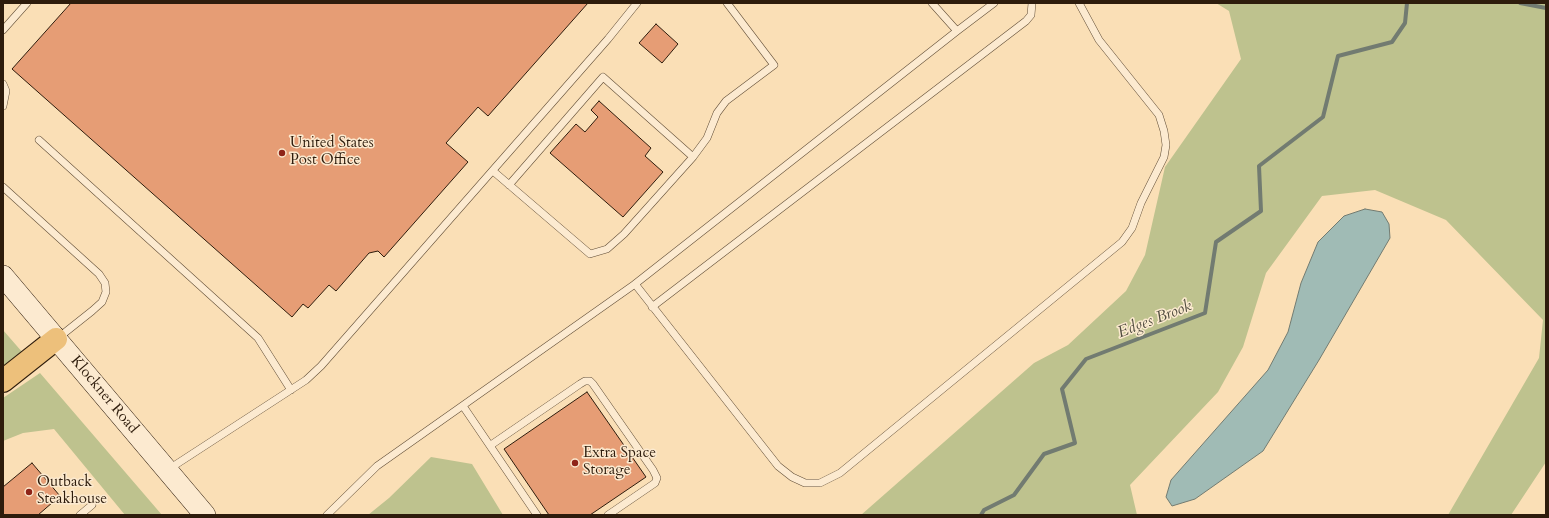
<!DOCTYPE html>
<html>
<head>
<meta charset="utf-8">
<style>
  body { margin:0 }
  #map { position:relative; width:1549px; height:518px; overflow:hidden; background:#fadfb6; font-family:Cardo,serif }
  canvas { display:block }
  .frame { position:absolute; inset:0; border:4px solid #2e1c0c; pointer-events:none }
</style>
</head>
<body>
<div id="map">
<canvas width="1549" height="518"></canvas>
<div class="frame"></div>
</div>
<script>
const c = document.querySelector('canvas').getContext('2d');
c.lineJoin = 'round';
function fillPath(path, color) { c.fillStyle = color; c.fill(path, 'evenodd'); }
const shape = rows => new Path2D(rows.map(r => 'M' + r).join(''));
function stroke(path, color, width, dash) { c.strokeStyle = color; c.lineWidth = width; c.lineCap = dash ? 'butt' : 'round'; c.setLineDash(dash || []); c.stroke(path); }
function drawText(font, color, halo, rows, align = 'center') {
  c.font = font + ' Cardo,serif'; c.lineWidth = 3; c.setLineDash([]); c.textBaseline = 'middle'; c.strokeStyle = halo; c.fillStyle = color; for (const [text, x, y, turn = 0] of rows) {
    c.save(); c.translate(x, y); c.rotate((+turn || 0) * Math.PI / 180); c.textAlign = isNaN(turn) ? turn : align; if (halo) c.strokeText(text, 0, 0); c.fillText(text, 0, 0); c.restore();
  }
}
fillPath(shape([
  [1216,3,1546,3,1546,462,1511,515,1448,515,1539,358,1543,320,1446,220,1375,190,1322,196,1266,273,1243,347,1218,392,1130,485,1137,515,861,515,1034,363,1068,345,1126,291,1145,255,1165,167,1241,59,1229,11],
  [3,330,23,353,3,369],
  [40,373,162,515,125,515,54,429,23,433,3,441,3,398],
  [431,457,472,464,503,515,368,515,389,498]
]), '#bec28e');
const water = shape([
  [1365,209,1382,212,1389,224,1390,238,1319,360,1263,451,1195,499,1172,506,1166,497,1171,480,1268,370,1288,332,1301,283,1318,242,1344,216,1365,209]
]);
fillPath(water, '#a0bbb5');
stroke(water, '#727b71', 1);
stroke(shape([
  [1520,3,1546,8],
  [981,515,984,510,1014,495,1044,454,1075,443,1062,389,1086,359,1205,313,1216,242,1261,211,1259,166,1323,117,1338,56,1392,42,1405,23,1407,3]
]), '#727b71', 4);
const building = shape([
  [71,3,588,3,488,116,478,107,446,143,468,162,384,257,378,251,369,253,336,291,329,285,308,308,303,304,292,317,12,69,71,3],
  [656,24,678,44,662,63,639,43,656,24],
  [599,101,651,148,645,156,663,172,623,217,550,153,576,124,585,132,598,117,591,110,599,101],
  [587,392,646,477,590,515,549,515,504,449,587,392],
  [32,463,60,496,38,515,3,515,3,487,32,463]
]);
fillPath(building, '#e69d75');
stroke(building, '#2e1c0c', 1);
const service = shape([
  [3,30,27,3],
  [957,31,994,3],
  [3,84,6,91,3,106],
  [39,140,258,338,291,390],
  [493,171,590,254,607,249,624,234,693,157,707,138,717,113,726,101,774,65,727,3],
  [509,185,603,77,693,157],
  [3,187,99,274,105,283,106,292,102,302,92,311,58,338],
  [635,284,778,466,792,477,805,483,820,483,840,473,1122,242,1132,228,1141,203,1164,157,1166,145,1164,131,1159,115,1099,40,1079,3],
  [652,307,1026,21,1031,15,1032,3],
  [463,406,537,515],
  [491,445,580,384,585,381,590,381,593,384,653,470,657,478,655,483,608,515],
  [169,469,306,380,321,366,608,39,637,3],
  [80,515,92,505],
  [327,515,377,466,635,284,957,31,932,3]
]);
const secondary = shape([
  [3,276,205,515]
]);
const trunk = shape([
  [3,381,56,339]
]);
stroke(service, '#614d36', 8);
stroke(secondary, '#2e1c0c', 22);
stroke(trunk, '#2e1c0c', 24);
stroke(service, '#fcead0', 7);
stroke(secondary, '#fcead0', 21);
stroke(trunk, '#edc07b', 22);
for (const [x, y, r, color] of [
  [282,153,4,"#8f2418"],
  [575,463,4,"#8f2418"],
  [29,492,4,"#8f2418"]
]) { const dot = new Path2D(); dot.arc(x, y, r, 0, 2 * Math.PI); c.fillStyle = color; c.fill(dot); stroke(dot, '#fcead0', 1.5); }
drawText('15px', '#2e1c0c', '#fcead0', [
  ["United States",290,144],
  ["Post Office",290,161],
  ["Extra Space",583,454],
  ["Storage",583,471],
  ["Outback",37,483],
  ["Steakhouse",37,500]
], 'left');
drawText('15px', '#2e1c0c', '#fcead0', [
  ["Klockner Road",104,395,50]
]);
drawText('italic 16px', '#504c3f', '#fcead0', [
  ["Edges Brook",1155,320,-21]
]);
</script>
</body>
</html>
